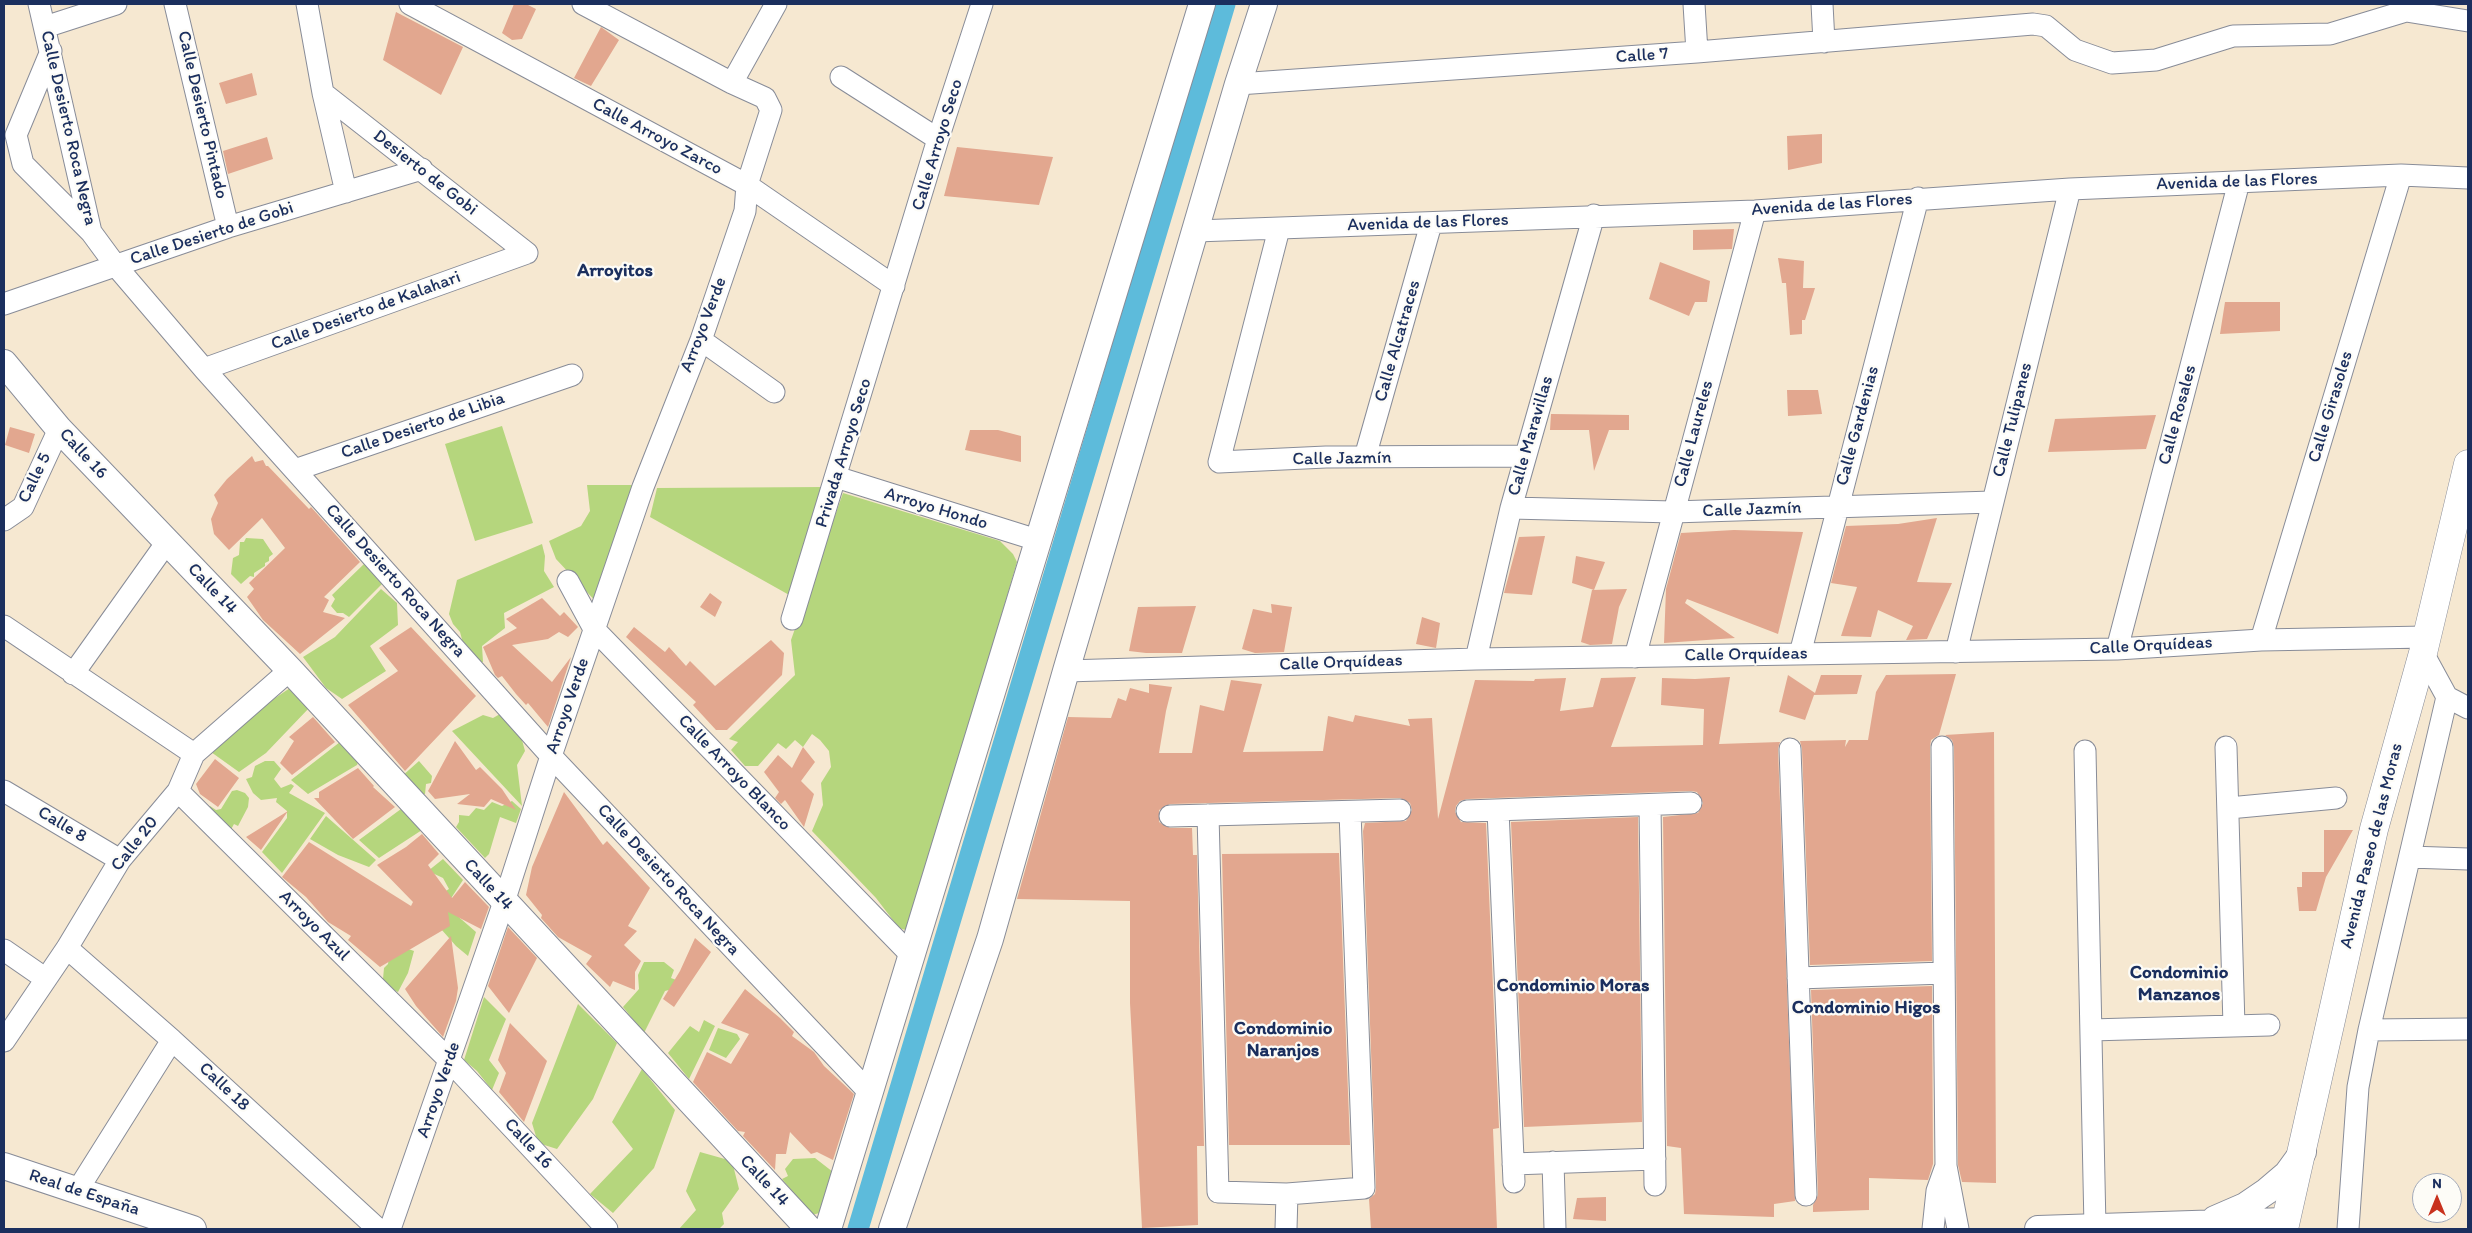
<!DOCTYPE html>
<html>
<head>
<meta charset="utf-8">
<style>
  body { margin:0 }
  #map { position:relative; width:2472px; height:1233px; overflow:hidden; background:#f6e8d1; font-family:Itim,sans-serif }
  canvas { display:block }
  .frame { position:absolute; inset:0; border:5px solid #1b2f5e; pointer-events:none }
  .north { position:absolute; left:2412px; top:1173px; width:50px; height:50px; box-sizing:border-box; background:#fdfcf7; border:1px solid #a3aaba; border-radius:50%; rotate:0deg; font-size:14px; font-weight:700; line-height:20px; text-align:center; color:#1b2f5e }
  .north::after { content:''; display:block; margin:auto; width:18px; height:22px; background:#c8321e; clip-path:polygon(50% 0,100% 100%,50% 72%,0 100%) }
</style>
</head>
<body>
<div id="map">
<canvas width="2472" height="1233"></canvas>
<div class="frame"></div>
<div class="north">N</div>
</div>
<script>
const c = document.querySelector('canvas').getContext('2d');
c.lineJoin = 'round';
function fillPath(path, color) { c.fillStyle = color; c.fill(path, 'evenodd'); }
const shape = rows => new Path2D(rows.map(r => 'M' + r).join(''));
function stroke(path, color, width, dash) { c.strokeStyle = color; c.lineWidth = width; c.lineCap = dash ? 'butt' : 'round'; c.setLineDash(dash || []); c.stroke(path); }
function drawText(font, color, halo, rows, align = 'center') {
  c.font = font + ' Itim,sans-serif'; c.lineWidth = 4.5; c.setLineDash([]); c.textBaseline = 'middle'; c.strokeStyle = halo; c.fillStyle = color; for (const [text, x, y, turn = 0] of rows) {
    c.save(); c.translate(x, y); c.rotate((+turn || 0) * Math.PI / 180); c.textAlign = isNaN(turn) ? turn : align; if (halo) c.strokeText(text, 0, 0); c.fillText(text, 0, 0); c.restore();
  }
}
fillPath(shape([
  [502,426,533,523,475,541,445,444],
  [587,485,641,485,600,606,556,559,549,541,581,526,590,511],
  [825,487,791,596,650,517,657,488],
  [843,493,1000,541,1013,554,1017,562,909,931,899,928,876,898,812,831,823,805,821,783,831,767,829,751,820,740,812,734,803,747,795,740,786,749,778,743,758,766,745,766,731,750,738,742,729,739,795,675,791,640],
  [246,538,263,539,273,554,269,557,269,561,265,563,265,566,254,573,254,577,250,576,241,584,231,574,233,558,239,555,240,542,244,542],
  [542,544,545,556,544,571,554,587,504,613,505,628,482,646,483,662,472,664,465,651,460,632,453,624,449,614,457,580],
  [364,564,382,584,349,617,343,613,337,613,331,606,335,599,332,595],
  [381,589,397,603,398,625,370,646,386,671,342,699,326,688,303,657,335,637],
  [290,688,310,707,266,753,239,772,211,752,250,715],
  [500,714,522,740,525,751,517,765,522,806,452,731,483,715,493,718],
  [340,742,359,760,357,765,308,794,291,780],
  [265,761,274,761,281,769,274,779,281,788,291,784,294,786,289,793,325,813,282,873,262,852,287,818,287,811,276,802,277,798,261,800,253,793,246,779,252,777,255,766],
  [419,761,432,776,431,783,426,784,425,794,421,794,401,777],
  [237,790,245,793,249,798,248,807,238,826,234,824,228,835,205,814,210,806,216,810,221,809,232,791],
  [512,801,521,809,516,823,500,817,489,854,485,858,456,827,459,822,459,815,469,816,476,808,484,810,492,802,502,806],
  [401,809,422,830,379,858,359,840],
  [326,816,376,860,369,867,338,855,310,839],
  [443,859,463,880,446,906,476,932,468,956,456,946,434,921,444,892,449,889,443,878,428,871],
  [391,943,414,951,408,973,398,992,391,989,383,979,384,968,388,964],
  [644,962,664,962,674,970,671,978,679,981,676,988,665,991,644,1033,623,1007,639,989,638,975],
  [484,997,506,1019,489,1060,499,1073,492,1090,477,1071,464,1060],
  [578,1004,617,1043,593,1099,557,1149,538,1143,532,1123],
  [704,1020,715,1026,689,1079,668,1053,690,1026,699,1032],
  [718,1028,737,1034,740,1039,726,1058,709,1050],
  [642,1069,675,1110,654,1168,613,1213,590,1194,633,1149,612,1122],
  [700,1152,732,1161,739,1189,722,1213,724,1224,719,1229,679,1229,696,1210,686,1191],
  [815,1158,833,1172,823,1212,812,1215,782,1179,788,1176,785,1169,793,1159]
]), '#b5d67d');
stroke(shape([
  [858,1229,1225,4]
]), '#5dbbdb', 21);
fillPath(shape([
  [514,4,526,4,536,9,522,39,512,40,502,33],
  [396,12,463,47,441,95,383,60],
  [601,27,619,40,591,86,574,78],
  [252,73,257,95,226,104,219,83],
  [1822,134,1822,163,1788,170,1787,136],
  [267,137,273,159,228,174,223,151],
  [957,147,1053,157,1039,205,944,196],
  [1734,229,1732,249,1693,250,1693,230],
  [1778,258,1804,261,1803,288,1815,288,1805,320,1802,320,1802,334,1790,335,1786,283,1782,283],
  [1660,262,1710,281,1707,302,1695,302,1689,316,1649,299],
  [2225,302,2280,302,2280,331,2220,334],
  [1787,390,1818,390,1822,414,1788,416],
  [1551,414,1629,415,1629,430,1609,430,1594,471,1589,430,1550,430],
  [2156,415,2146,449,2048,452,2055,419],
  [10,427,35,434,29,453,5,445],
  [970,430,998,430,1021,436,1021,462,965,450],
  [252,456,255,462,263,460,266,466,268,466,309,509,311,507,360,562,324,597,329,600,323,612,345,618,300,654,263,620,247,597,254,589,249,583,285,548,262,518,229,550,214,534,211,519,218,503,214,495,227,479],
  [1937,518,1917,582,1952,583,1927,639,1906,640,1913,626,1878,610,1871,637,1841,636,1857,587,1831,583,1846,526,1898,524],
  [1734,530,1803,532,1778,634,1687,599,1685,603,1735,638,1664,643,1666,589,1681,533],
  [1545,536,1532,595,1504,593,1519,537],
  [1576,556,1605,562,1594,590,1572,583],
  [1627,589,1619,607,1612,644,1590,645,1581,642,1592,590],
  [710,593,722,602,715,617,700,607],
  [542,598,560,616,564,612,578,627,568,637,559,632,548,639,512,645,552,682,571,657,548,727,528,703,526,705,516,694,502,676,498,678,495,675,483,647,517,628,506,619],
  [1271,604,1292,607,1284,652,1255,653,1242,649,1253,609,1272,613],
  [1196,606,1182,653,1146,653,1129,651,1138,607],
  [1422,617,1440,623,1436,648,1416,644],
  [411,627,476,696,405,771,348,705,398,671,379,648],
  [634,627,665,652,669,647,686,666,690,661,715,686,771,640,784,653,782,675,727,730,716,730,693,705,696,702,626,637],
  [1956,674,1939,735,1931,740,1930,747,1932,961,1810,965,1802,749,1800,741,1846,740,1845,747,1849,740,1868,740,1876,692,1886,675],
  [1788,675,1815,693,1821,675,1862,675,1857,694,1814,695,1805,720,1779,712],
  [1636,677,1611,747,1703,745,1704,709,1661,705,1662,678,1695,679,1730,677,1719,744,1780,742,1778,749,1795,1201,1774,1204,1774,1217,1684,1214,1681,1148,1667,1146,1663,817,1698,813,1703,803,1697,792,1691,791,1467,799,1460,801,1456,806,1455,812,1461,822,1486,823,1499,1128,1493,1129,1497,1229,1371,1229,1369,1199,1375,1194,1376,1188,1363,831,1365,823,1406,821,1412,810,1410,803,1400,798,1170,804,1159,810,1159,822,1170,828,1192,828,1193,855,1197,855,1204,1146,1197,1146,1198,1225,1142,1228,1130,1003,1130,901,1017,899,1068,717,1111,718,1118,698,1126,701,1130,688,1149,693,1149,684,1172,687,1166,711,1159,753,1192,753,1200,705,1224,711,1231,680,1262,684,1243,752,1323,751,1328,716,1353,722,1355,715,1410,726,1408,719,1432,718,1438,819,1475,680,1534,681,1535,679,1566,678,1560,711,1593,707,1601,678],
  [313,717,335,742,292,775,280,763,294,741,289,737],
  [1994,732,1996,1183,1962,1182,1958,1165,1954,747,1952,740,1945,735],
  [455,741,476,770,480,767,502,789,516,810,491,799,484,807,457,804,470,794,435,799,428,791],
  [803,747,815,762,801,781,814,794,804,827,785,800,781,804,775,798,779,792,764,772,778,755,792,768],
  [215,759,239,778,218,807,200,794,196,784],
  [358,768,374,786,373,787,395,807,353,839,314,798,319,798,319,792],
  [564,792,603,845,607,841,650,888,628,926,637,931,624,945,641,961,635,972,635,990,613,981,610,987,586,964,592,956,558,937,541,918,542,915,526,895,532,867],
  [288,811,261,850,246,837],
  [1638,817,1642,1122,1524,1127,1511,822],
  [2324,830,2353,830,2326,877,2316,911,2299,911,2297,887,2302,887,2302,872,2324,872],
  [422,834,439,854,428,865,452,898,465,882,489,907,481,929,448,912,450,926,380,967,348,940,351,936,328,922,306,897,282,877,309,842,411,906,413,902,377,865,406,847],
  [1339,853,1350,1145,1229,1145,1222,854],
  [508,927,537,958,509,1013,488,986],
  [451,936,458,988,456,1001,443,1037,416,1006,405,989],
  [695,938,711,952,674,1007,663,999,680,971],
  [1932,986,1933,1164,1928,1180,1869,1178,1869,1210,1813,1212,1813,1205,1818,1195,1811,990],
  [745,989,780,1018,794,1032,792,1036,814,1052,824,1066,854,1094,833,1160,817,1152,811,1154,790,1132,786,1154,776,1154,775,1170,743,1136,745,1132,738,1131,693,1082,707,1052,731,1064,749,1034,721,1023],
  [510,1023,547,1061,524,1122,499,1092,506,1073,498,1060],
  [1606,1197,1606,1221,1573,1219,1577,1198]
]), '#e2a78f');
const minor = shape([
  [39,4,91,232,116,266,204,369,551,756,869,1092],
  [175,4,228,227],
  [307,4,323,93,346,192],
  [410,4,747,185,894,286],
  [1694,4,1697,52],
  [1822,4,1824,42],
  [45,27,116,4],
  [51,51,16,135,23,164,91,232],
  [841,77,938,139],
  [732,83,776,4],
  [1238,84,1697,52,2033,24,2046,26,2075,50,2112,63,2156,60,2233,36,2330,34,2406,11,2468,21],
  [323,93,527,253],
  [1279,229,1219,462,1326,457,1525,456],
  [1196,231,1755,211,2070,189,2401,175,2468,178],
  [4,304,228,227,422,169],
  [701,340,774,392],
  [204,369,527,253],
  [1365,457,1431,224],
  [295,470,572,375],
  [836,477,1037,540],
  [1511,508,1673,512,1992,502],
  [4,520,23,507,59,429],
  [568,581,594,629,912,956],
  [792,619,938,139,982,4],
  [4,626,194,754],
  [2261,640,2401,175],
  [2117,649,2239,182],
  [1956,652,2070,189],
  [2423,653,2447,697,2468,708],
  [1800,654,1918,198],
  [1635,657,1755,211],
  [1476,659,1511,508,1594,215],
  [1066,671,1476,659,2117,649,2261,640,2426,637],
  [73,674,167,542],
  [1942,747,1946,1166,1958,1229],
  [2226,747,2234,1026],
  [1790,749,1806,1195],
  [2085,751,2095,1227],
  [4,791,120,860],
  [178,791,449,1060,607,1229],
  [1650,805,1655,1185],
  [2229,808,2336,798],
  [1498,810,1514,1182],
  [1467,811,1691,803],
  [1208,815,1218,1192,1287,1194,1364,1188,1350,812],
  [1170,816,1400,810],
  [2410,857,2468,859],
  [67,948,172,1040,378,1229],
  [4,950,46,979],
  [1798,978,1944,973],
  [2091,1030,2269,1025],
  [2369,1030,2468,1029],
  [4,1041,67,948,120,860,178,791,194,754,290,670],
  [1553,1162,1555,1229],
  [1513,1164,1655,1159],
  [77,1191,172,1040],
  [390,1229,504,902,551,756,643,487,701,340,745,211,747,185,771,110,765,98,732,83,583,4],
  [1286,1229,1287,1194],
  [1933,1229,1937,1191,1946,1166],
  [2348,1229,2358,1087,2369,1030,2447,697]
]);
const tertiary = shape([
  [4,363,59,429,290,670,809,1229],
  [4,1166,193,1229],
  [2215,1219,2245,1206,2267,1191,2287,1174,2303,1152],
  [828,1229,1202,4],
  [892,1229,990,939,1066,671,1238,84,1264,4],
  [2038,1229,2285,1221]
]);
const secondary = shape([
  [2284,1229,2374,829,2423,653,2468,464]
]);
stroke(minor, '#888c98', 23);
stroke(tertiary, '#888c98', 28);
stroke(secondary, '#888c98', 29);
stroke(minor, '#fff', 21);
stroke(tertiary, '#fff', 26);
stroke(secondary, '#fff', 28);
drawText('18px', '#1b2f5e', '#fdfcf7', [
  ["Calle 7",1642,56,-4],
  ["Calle Desierto Pintado",202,115,77],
  ["Calle Desierto Roca Negra",68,128,77],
  ["Calle Arroyo Zarco",657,137,28],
  ["Calle Arroyo Seco",938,145,-73],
  ["Desierto de Gobi",425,173,38],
  ["Avenida de las Flores",2237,182,-2],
  ["Avenida de las Flores",1832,205,-4],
  ["Avenida de las Flores",1428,223,-2],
  ["Calle Desierto de Gobi",212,234,-18],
  ["Calle Desierto de Kalahari",366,311,-20],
  ["Arroyo Verde",704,325,-69],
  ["Calle Alcatraces",1398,341,-74],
  ["Calle Girasoles",2331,407,-73],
  ["Calle Rosales",2178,415,-75],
  ["Calle Tulipanes",2013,420,-76],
  ["Calle Desierto de Libia",423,426,-19],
  ["Calle Gardenias",1858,426,-75],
  ["Calle Laureles",1694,434,-75],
  ["Calle Maravillas",1531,436,-74],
  ["Privada Arroyo Seco",844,453,-73],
  ["Calle 16",83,454,47],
  ["Calle Jazmín",1342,459,-1],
  ["Calle 5",35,478,-64],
  ["Arroyo Hondo",936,509,17],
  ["Calle Jazmín",1752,510,-2],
  ["Calle Desierto Roca Negra",395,581,48],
  ["Calle 14",212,589,46],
  ["Calle Orquídeas",2151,646,-3],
  ["Calle Orquídeas",1746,655,-1],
  ["Calle Orquídeas",1341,663,-2],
  ["Arroyo Verde",568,706,-71],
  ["Calle Arroyo Blanco",734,773,46],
  ["Calle 8",62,825,31],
  ["Calle 20",135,844,-52],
  ["Avenida Paseo de las Moras",2372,846,-76],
  ["Calle Desierto Roca Negra",668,880,47],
  ["Calle 14",488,885,47],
  ["Arroyo Azul",314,926,45],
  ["Calle 18",224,1087,43],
  ["Arroyo Verde",439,1090,-71],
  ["Calle 16",528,1144,47],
  ["Calle 14",764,1181,47],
  ["Real de España",84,1193,18]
]);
drawText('bold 19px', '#1b2f5e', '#fdfcf7', [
  ["Arroyitos",615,271],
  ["Condominio",2179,973],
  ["Manzanos",2179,995],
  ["Condominio Moras",1573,986],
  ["Condominio Higos",1866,1008],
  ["Condominio",1283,1029],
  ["Naranjos",1283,1051]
]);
</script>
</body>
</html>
